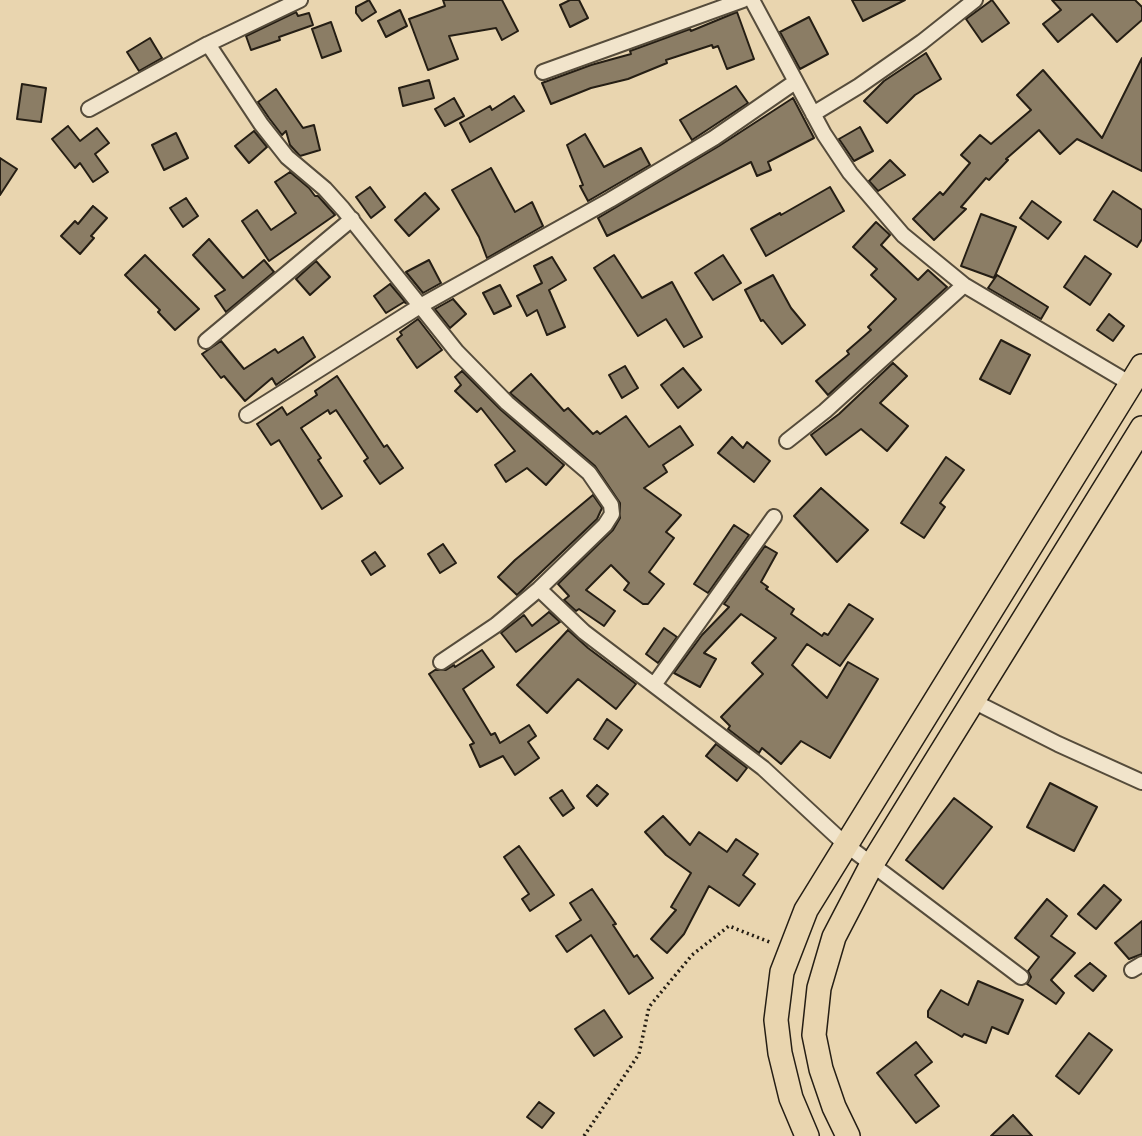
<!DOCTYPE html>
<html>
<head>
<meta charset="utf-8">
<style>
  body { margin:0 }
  canvas { display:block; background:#e9d5af }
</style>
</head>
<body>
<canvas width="1142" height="1136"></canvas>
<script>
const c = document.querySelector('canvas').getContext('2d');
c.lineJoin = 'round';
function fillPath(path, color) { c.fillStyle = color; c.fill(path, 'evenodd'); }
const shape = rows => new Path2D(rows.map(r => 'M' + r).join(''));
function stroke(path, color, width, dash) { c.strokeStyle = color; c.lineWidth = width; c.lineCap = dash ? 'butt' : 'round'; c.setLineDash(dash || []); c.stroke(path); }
const building = shape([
  [369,0,376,12,362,21,356,13,356,7,369,0],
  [443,0,502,0,518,31,502,40,496,28,449,36,458,59,428,70,409,19,445,6,443,0],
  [570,0,579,0,588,18,570,27,560,5,570,0],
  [852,0,905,0,863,21,852,0],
  [992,0,1009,23,982,42,966,19,992,0],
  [1052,0,1135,0,1142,7,1142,20,1117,42,1092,14,1058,42,1043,24,1061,10,1052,0],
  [400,10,407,26,386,37,378,21,400,10],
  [296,12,298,16,309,13,313,25,279,37,280,40,251,50,246,36,296,12],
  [737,12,754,59,727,69,718,46,713,48,712,45,666,60,667,63,628,79,591,88,551,104,542,83,591,65,631,54,630,51,690,29,691,31,737,12],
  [809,17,828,54,800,69,780,32,809,17],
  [331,22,341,51,322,58,312,29,331,22],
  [150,38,162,58,139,71,127,52,150,38],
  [926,53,941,79,915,95,887,123,864,101,884,81,926,53],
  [1142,58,1142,171,1077,139,1060,154,1039,130,1006,159,1008,160,989,180,986,178,961,207,966,209,934,240,913,219,940,192,943,195,970,163,961,155,980,135,991,144,1031,110,1017,95,1043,70,1102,138,1142,58],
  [429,80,434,98,403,106,399,88,429,80],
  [22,84,46,88,41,122,17,119,22,84],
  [736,86,748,103,692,140,680,120,736,86],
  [276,89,303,128,314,125,320,150,300,156,290,145,286,131,282,135,269,118,258,102,276,89],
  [514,96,524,111,470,142,460,123,490,106,492,110,514,96],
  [454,98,464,116,445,126,435,109,454,98],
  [793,98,814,138,768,162,771,170,757,176,751,162,607,236,598,218,719,146,793,98],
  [68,126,80,141,97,128,109,143,95,154,108,172,93,182,80,163,75,168,52,139,68,126],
  [860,127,873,151,854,161,839,139,860,127],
  [254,131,267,147,249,163,235,146,254,131],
  [176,133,188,158,164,170,152,145,176,133],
  [585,134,604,167,641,148,650,165,588,201,580,186,583,185,567,145,585,134],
  [0,158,17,169,0,195,0,158],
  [890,160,905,175,878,191,869,181,890,160],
  [491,168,515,212,532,202,543,226,487,258,479,237,452,190,491,168],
  [290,172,309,188,315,196,318,196,335,215,269,261,242,221,257,210,271,230,296,213,275,182,290,172],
  [370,187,385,207,371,218,356,197,370,187],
  [830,187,844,211,766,256,751,229,780,213,781,215,830,187],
  [1113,191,1142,210,1142,239,1137,247,1094,220,1113,191],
  [425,193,439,209,409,236,395,220,425,193],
  [186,198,198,216,183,227,170,208,186,198],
  [1032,201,1061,222,1048,239,1020,218,1032,201],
  [93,206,107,218,91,236,94,238,80,254,61,236,75,221,78,224,93,206],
  [981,214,1016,227,994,278,961,266,981,214],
  [876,222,890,235,881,245,918,280,928,270,947,287,828,395,816,381,849,354,847,351,871,330,868,327,896,299,871,275,877,269,853,247,876,222],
  [209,239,243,278,264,260,274,272,226,312,215,296,225,290,193,255,209,239],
  [145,255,199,309,175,330,158,312,160,310,125,275,145,255],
  [614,255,642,298,672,282,702,337,684,347,666,319,638,336,594,268,614,255],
  [723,255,741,283,713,300,695,273,723,255],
  [1085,256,1111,274,1090,305,1064,287,1085,256],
  [552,257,566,280,549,290,565,327,547,335,537,310,527,316,517,296,542,283,534,266,552,257],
  [429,260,441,283,423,293,406,272,429,260],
  [316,261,330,277,310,295,296,279,316,261],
  [773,275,791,308,805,325,782,344,763,320,761,321,745,290,773,275],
  [997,275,1048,307,1041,319,988,288,997,275],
  [390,284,406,303,404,302,386,313,374,296,390,284],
  [500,285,511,306,494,314,483,293,500,285],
  [453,299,466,314,450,328,435,309,453,299],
  [1109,314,1124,326,1113,341,1097,330,1109,314],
  [418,319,442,350,417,368,397,339,402,335,400,332,418,319],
  [303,337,315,357,276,385,272,378,245,401,224,376,221,378,202,354,221,341,244,369,275,349,278,353,303,337],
  [1001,340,1030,355,1010,394,980,379,1001,340],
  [893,363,907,376,880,403,908,426,887,451,861,429,826,455,811,435,839,414,893,363],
  [625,366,638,388,622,398,609,375,625,366],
  [683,368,701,390,678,408,661,385,683,368],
  [462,371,501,410,564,465,546,485,527,468,506,482,495,465,515,451,481,408,477,412,455,391,461,385,455,377,462,371],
  [531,374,564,411,568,408,593,434,597,431,600,434,626,416,649,447,680,426,693,445,663,465,667,472,644,488,681,515,666,532,674,538,649,572,664,584,648,604,643,604,624,590,629,583,611,565,586,590,615,611,604,626,579,609,576,611,564,600,569,596,558,584,613,530,620,518,620,503,595,466,510,393,531,374],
  [337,376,384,447,387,445,403,468,380,484,364,461,368,458,336,410,330,414,328,410,301,428,321,458,318,460,342,496,322,509,279,440,271,445,257,424,282,407,287,415,317,395,315,391,337,376],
  [732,437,743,448,747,442,770,461,754,482,718,453,732,437],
  [946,457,964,470,940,503,945,507,924,538,901,523,946,457],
  [821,488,868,530,837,562,794,516,821,488],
  [593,495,602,508,597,519,517,595,498,577,515,560,593,495],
  [734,525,749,535,708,593,694,584,734,525],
  [443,544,456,563,440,573,428,554,443,544],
  [765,546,777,553,761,582,768,587,766,589,794,609,791,614,822,636,824,633,828,635,849,604,873,619,840,666,807,644,792,665,827,698,848,662,878,679,830,758,801,741,781,764,762,748,759,753,728,729,730,726,721,717,763,674,752,663,776,638,741,614,704,653,716,659,700,687,674,673,702,635,729,607,724,604,765,546],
  [375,552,385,566,371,575,362,561,375,552],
  [549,612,560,622,516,652,501,633,524,615,532,626,549,612],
  [664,628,677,637,658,663,646,654,664,628],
  [568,630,588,648,636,684,616,709,578,679,547,713,517,685,568,630],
  [482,650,494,667,463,689,491,735,495,733,500,743,529,725,536,736,528,742,539,758,515,775,503,756,480,767,470,745,474,743,429,674,435,670,446,670,454,665,455,667,482,650],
  [607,719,622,730,608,749,594,739,607,719],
  [716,744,747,768,737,781,706,756,716,744],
  [1050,783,1097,807,1074,851,1027,827,1050,783],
  [597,785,608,794,597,806,587,796,597,785],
  [562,790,574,808,563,816,550,798,562,790],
  [954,798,992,827,943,889,906,860,954,798],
  [663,816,690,845,699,832,727,852,736,839,758,854,743,875,755,884,739,906,709,886,684,934,667,953,651,939,676,910,671,907,691,873,666,855,645,832,663,816],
  [519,846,554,895,530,911,522,899,529,894,504,857,519,846],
  [1104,885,1121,900,1096,929,1078,914,1104,885],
  [592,889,616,924,613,925,634,957,637,955,653,978,629,994,591,935,567,952,556,936,581,920,570,903,592,889],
  [1047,899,1067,916,1051,936,1075,953,1051,980,1064,993,1056,1004,1027,984,1031,977,1028,971,1039,957,1015,938,1047,899],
  [1142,921,1142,954,1129,959,1115,943,1142,921],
  [1090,963,1106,976,1093,991,1075,976,1090,963],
  [978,981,1023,1000,1008,1034,992,1027,986,1043,964,1034,962,1037,928,1017,928,1011,941,990,968,1005,978,981],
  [604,1010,622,1037,594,1056,575,1029,604,1010],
  [1089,1033,1112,1050,1079,1094,1056,1076,1089,1033],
  [916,1042,932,1062,915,1075,939,1106,916,1123,877,1073,916,1042],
  [539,1102,554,1113,542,1128,527,1117,539,1102],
  [1013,1115,1032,1136,991,1136,1013,1115]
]);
fillPath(building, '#8b7d65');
stroke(building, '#251e14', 2);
const street = shape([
  [752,0,824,134,850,173,903,235,964,285,1131,384],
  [208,44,261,124,287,157,325,189,343,209,457,352,507,403,589,473,611,505,612,514,605,525,539,589,496,625,441,662],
  [543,72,743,0],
  [89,109,208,44,300,0],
  [813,114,859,86,922,42,975,0],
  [206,341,352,219],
  [247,415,420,306,610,200,714,138,795,82],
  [787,441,825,411,964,285],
  [539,589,584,632,763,768,845,844,1021,977],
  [654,685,774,517],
  [973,701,1058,744,1142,782],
  [1132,970,1142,964]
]);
const primary = shape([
  [807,1136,791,1098,780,1053,776,1020,782,972,806,910,1142,366],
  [848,1136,834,1107,821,1069,814,1035,819,988,834,937,872,864,1142,428]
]);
stroke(street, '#564c3b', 18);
stroke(primary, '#251e14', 26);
stroke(shape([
  [584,1136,639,1054,649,1007,692,955,729,926,772,943]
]), '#251e14', 3.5, [2, 3.5]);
stroke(street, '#f1e4cb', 14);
stroke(primary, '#e9d5af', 23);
</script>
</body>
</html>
